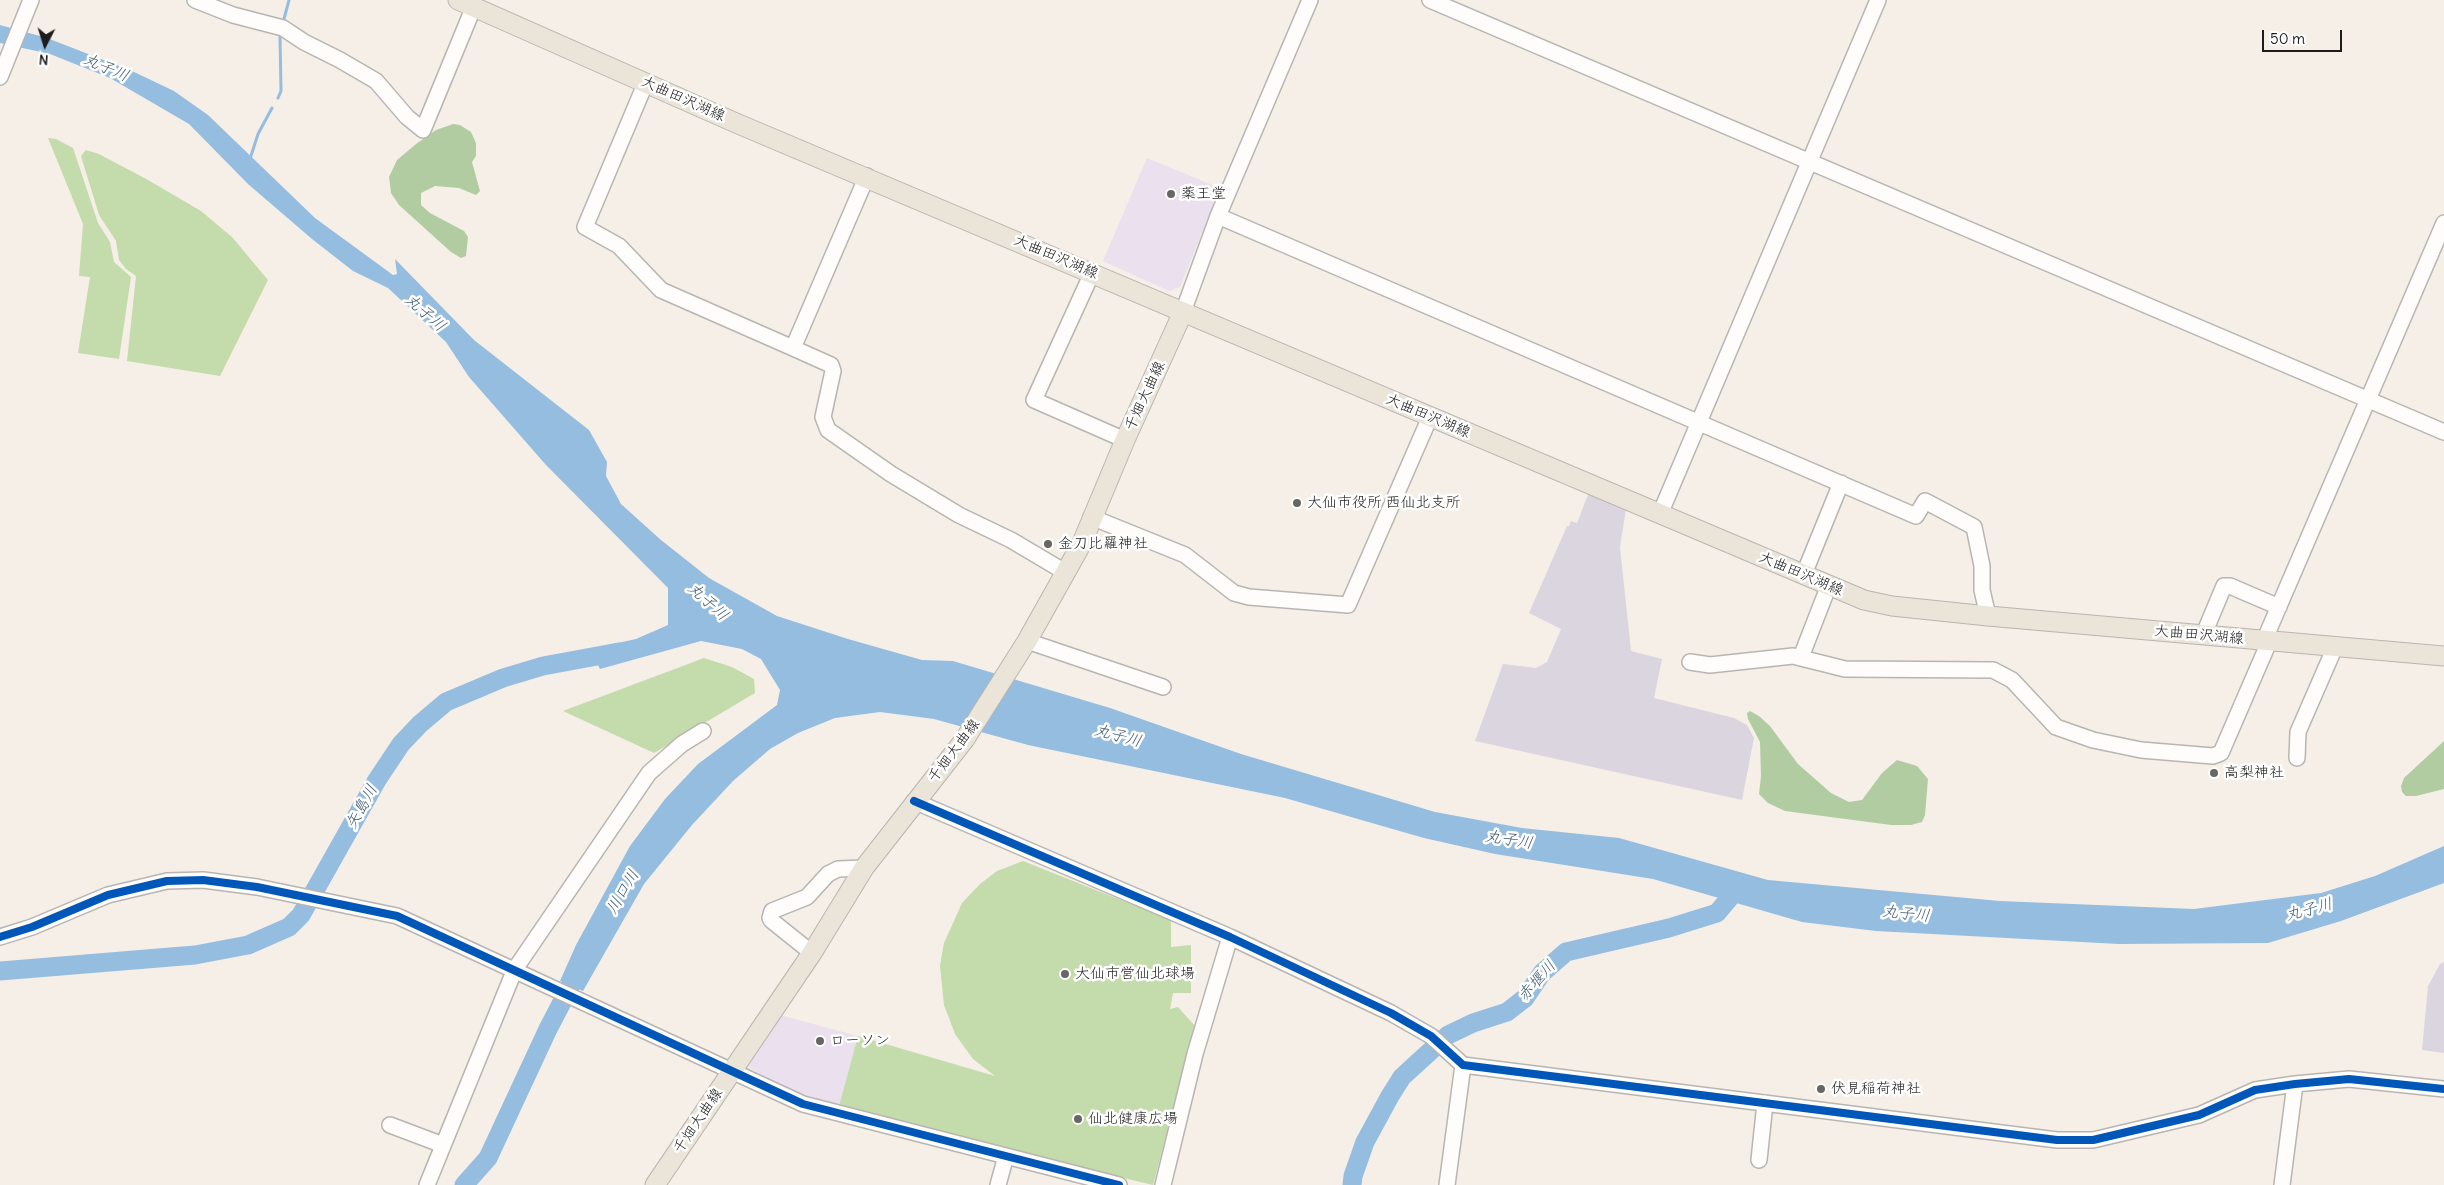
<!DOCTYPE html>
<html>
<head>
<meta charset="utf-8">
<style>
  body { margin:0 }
  #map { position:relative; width:2444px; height:1185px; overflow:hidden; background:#f5efe8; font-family:Delius,sans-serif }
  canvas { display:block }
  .north { position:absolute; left:20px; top:20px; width:50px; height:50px; -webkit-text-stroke:4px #fff; paint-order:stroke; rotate:185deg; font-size:14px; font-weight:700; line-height:20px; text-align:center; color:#1c1c1c }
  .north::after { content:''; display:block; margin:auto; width:18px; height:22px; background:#1c1c1c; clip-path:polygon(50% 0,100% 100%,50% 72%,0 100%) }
  .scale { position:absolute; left:2262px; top:30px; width:80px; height:22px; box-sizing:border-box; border:2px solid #1c1c1c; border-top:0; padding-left:6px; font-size:15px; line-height:18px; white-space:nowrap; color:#1c1c1c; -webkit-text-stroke:4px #fff; paint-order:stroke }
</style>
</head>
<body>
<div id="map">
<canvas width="2444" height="1185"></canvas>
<div class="north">N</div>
<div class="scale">50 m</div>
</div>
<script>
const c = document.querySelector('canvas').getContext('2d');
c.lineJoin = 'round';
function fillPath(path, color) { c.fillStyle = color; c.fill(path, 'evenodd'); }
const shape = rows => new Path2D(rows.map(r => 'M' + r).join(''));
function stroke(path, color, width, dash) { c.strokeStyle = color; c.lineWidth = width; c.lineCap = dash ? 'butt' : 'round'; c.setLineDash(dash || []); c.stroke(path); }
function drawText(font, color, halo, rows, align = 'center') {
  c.font = font + ' Delius,"Klee One",sans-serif'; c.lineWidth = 5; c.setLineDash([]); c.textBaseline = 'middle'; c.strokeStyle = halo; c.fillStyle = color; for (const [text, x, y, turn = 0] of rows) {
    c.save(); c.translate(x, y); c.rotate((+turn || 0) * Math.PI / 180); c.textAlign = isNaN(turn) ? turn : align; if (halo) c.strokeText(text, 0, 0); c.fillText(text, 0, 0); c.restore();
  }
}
fillPath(shape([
  [1147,158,1220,188,1180,287,1169,291,1103,261],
  [780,1015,858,1036,839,1106,807,1099,748,1067]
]), '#ebe0ee');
fillPath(shape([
  [1589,492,1626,509,1620,547,1631,651,1662,659,1654,698,1734,718,1747,725,1754,738,1742,800,1475,741,1503,664,1536,668,1547,662,1561,629,1529,613,1567,526,1569,526,1571,521,1577,523],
  [2444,962,2444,1053,2422,1050,2428,986,2440,964]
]), '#dbd5e0');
fillPath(shape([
  [48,138,56,139,73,148,98,223,110,242,114,262,131,277,119,359,78,353,90,277,79,276,83,224],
  [86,150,99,154,148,180,201,211,232,237,268,280,220,376,127,361,136,276,126,269,119,260,116,241,99,215,81,156],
  [704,658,732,667,754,679,755,693,654,753,563,711],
  [1023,861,1171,920,1171,947,1191,945,1191,993,1173,993,1170,1009,1178,1007,1195,1026,1153,1185,980,1144,839,1106,858,1036,995,1076,973,1059,955,1034,944,1005,940,966,944,943,962,903,980,884,997,871]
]), '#c4dbab');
fillPath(shape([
  [453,124,460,125,471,132,476,143,476,156,472,162,480,191,476,195,459,188,435,186,421,193,421,205,430,213,464,231,468,237,466,256,461,258,451,252,399,205,391,193,389,177,397,160,416,144,436,130],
  [1750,711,1759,716,1770,726,1798,764,1831,793,1849,802,1862,800,1882,773,1897,760,1917,766,1928,779,1925,815,1922,822,1911,825,1891,825,1785,811,1768,803,1759,794,1761,776,1760,742,1748,719,1747,713],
  [2444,741,2444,789,2416,796,2406,796,2402,792,2401,786,2404,778]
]), '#b2cca2');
fillPath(shape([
  [0,25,47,38,132,71,174,91,208,115,315,218,393,275,397,274,395,259,474,340,589,430,607,462,606,476,621,504,661,540,709,578,777,616,848,639,922,660,953,661,1110,708,1241,754,1435,812,1522,828,1619,838,1768,880,2000,901,2194,909,2321,893,2375,876,2444,846,2444,883,2341,921,2268,943,2119,944,1876,931,1802,922,1653,879,1495,854,1424,838,1285,798,1028,745,934,719,880,712,835,718,798,733,770,749,733,781,692,825,644,884,583,991,560,981,576,945,630,846,665,799,698,764,777,705,780,690,761,659,742,649,701,641,600,669,590,649,636,639,668,625,668,588,546,465,469,377,446,342,388,288,353,271,312,239,248,184,189,124,110,78,50,54,0,43]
]), '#95bde0');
stroke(shape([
  [284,19,289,0],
  [278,98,281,91,280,36],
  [250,159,258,134,272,108]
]), '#95bde0', 3);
stroke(shape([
  [0,971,195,955,248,945,289,927,301,915,377,780,401,744,420,724,446,702,503,678,543,666,619,652],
  [464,1185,488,1158,548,1029,583,962],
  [1352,1185,1353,1176,1365,1142,1390,1096,1402,1077,1448,1035,1473,1023,1507,1012,1525,998,1542,973,1566,952,1669,928,1717,913,1738,888]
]), '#95bde0', 19);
const minor = shape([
  [195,0,233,15,283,28,304,42,340,60,376,81,407,117,423,130,470,16,474,0],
  [1430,0,2444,432],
  [0,77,31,0],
  [646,82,585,227,619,246,661,290,793,348,867,176],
  [1218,216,1916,516,1925,501,1974,527,1982,566,1982,590,1988,616],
  [1092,273,1034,400,1125,440],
  [1183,312,1218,216,1310,0],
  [793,348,831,365,833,371,823,417,828,430,891,474,959,515,1011,540,1065,572],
  [1660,514,1878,0],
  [1091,517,1185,555,1234,593,1249,597,1348,605,1430,417],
  [1804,574,1841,483],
  [2203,636,2224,586,2230,586,2279,607],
  [1027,641,1163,687],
  [2264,641,2444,223],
  [1801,657,1829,585],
  [1690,662,1710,665,1793,656,1845,669,1993,670,2012,680,2056,727,2093,740,2141,750,2213,756,2221,753,2269,642],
  [2297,758,2298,732,2335,647],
  [914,801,1230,937,1391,1013,1431,1036,1463,1065,2057,1140,2093,1140,2199,1115,2255,1090,2295,1084,2349,1079,2444,1089],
  [0,937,32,927,108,895,167,881,203,880,257,887,397,916,803,1104,1119,1185],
  [812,953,772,921,770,918,772,911,807,897,828,874,838,869,864,868],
  [390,1125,443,1145],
  [1759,1160,1765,1103],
  [427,1185,515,969,649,773,682,744,703,731],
  [998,1185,1006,1156],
  [1163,1185,1195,1054,1230,937],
  [1447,1185,1463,1065],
  [2282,1185,2295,1084]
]);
const major = shape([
  [458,0,736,123,1864,600,1892,606,1988,616,2444,656],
  [655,1185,812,953,864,868,965,739,1027,641,1082,543,1125,440,1183,312]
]);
stroke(minor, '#b8b5b1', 18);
stroke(major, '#b8b5b1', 21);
stroke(minor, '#fefdfc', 15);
stroke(major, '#ebe4d8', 19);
stroke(shape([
  [914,801,1230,937,1391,1013,1431,1036,1463,1065,2057,1140,2093,1140,2199,1115,2255,1090,2295,1084,2349,1079,2444,1089],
  [0,937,32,927,108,895,167,881,203,880,257,887,397,916,803,1104,1119,1185]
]), '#0057b8', 8);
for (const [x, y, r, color] of [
  [1171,194,5,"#686663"],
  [1297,503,5,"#686663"],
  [1048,544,5,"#686663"],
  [2214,773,5,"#686663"],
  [1065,974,5,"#686663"],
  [820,1041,5,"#686663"],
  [1821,1089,5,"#686663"],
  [1078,1119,5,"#686663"]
]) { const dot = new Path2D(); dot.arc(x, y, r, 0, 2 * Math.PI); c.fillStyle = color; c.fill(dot); stroke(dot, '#fff', 2); }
drawText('15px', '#1c1c1c', '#fff', [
  ["大曲田沢湖線",683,99,24],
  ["大曲田沢湖線",1056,257,23],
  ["千畑大曲線",1145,396,-65],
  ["大曲田沢湖線",1428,416,23],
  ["大曲田沢湖線",1801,574,23],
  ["大曲田沢湖線",2199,635,5],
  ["千畑大曲線",954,751,-53],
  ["千畑大曲線",698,1121,-56]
]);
drawText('15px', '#1c1c1c', '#fff', [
  ["薬王堂",1181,194],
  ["大仙市役所 西仙北支所",1307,503],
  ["金刀比羅神社",1058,544],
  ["高梨神社",2224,773],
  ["大仙市営仙北球場",1075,974],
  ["ローソン",830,1041],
  ["伏見稲荷神社",1831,1089],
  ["仙北健康広場",1088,1119]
], 'left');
drawText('italic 16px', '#405b73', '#fff', [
  ["丸子川",106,68,23],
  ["丸子川",425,313,41],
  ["丸子川",708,602,42],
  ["丸子川",1118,736,15],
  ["矢島川",362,807,-61],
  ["丸子川",1509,840,9],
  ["川口川",623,892,-59],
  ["丸子川",2309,910,-15],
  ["丸子川",1906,914,6],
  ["赤堰川",1537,981,-48]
]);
</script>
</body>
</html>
